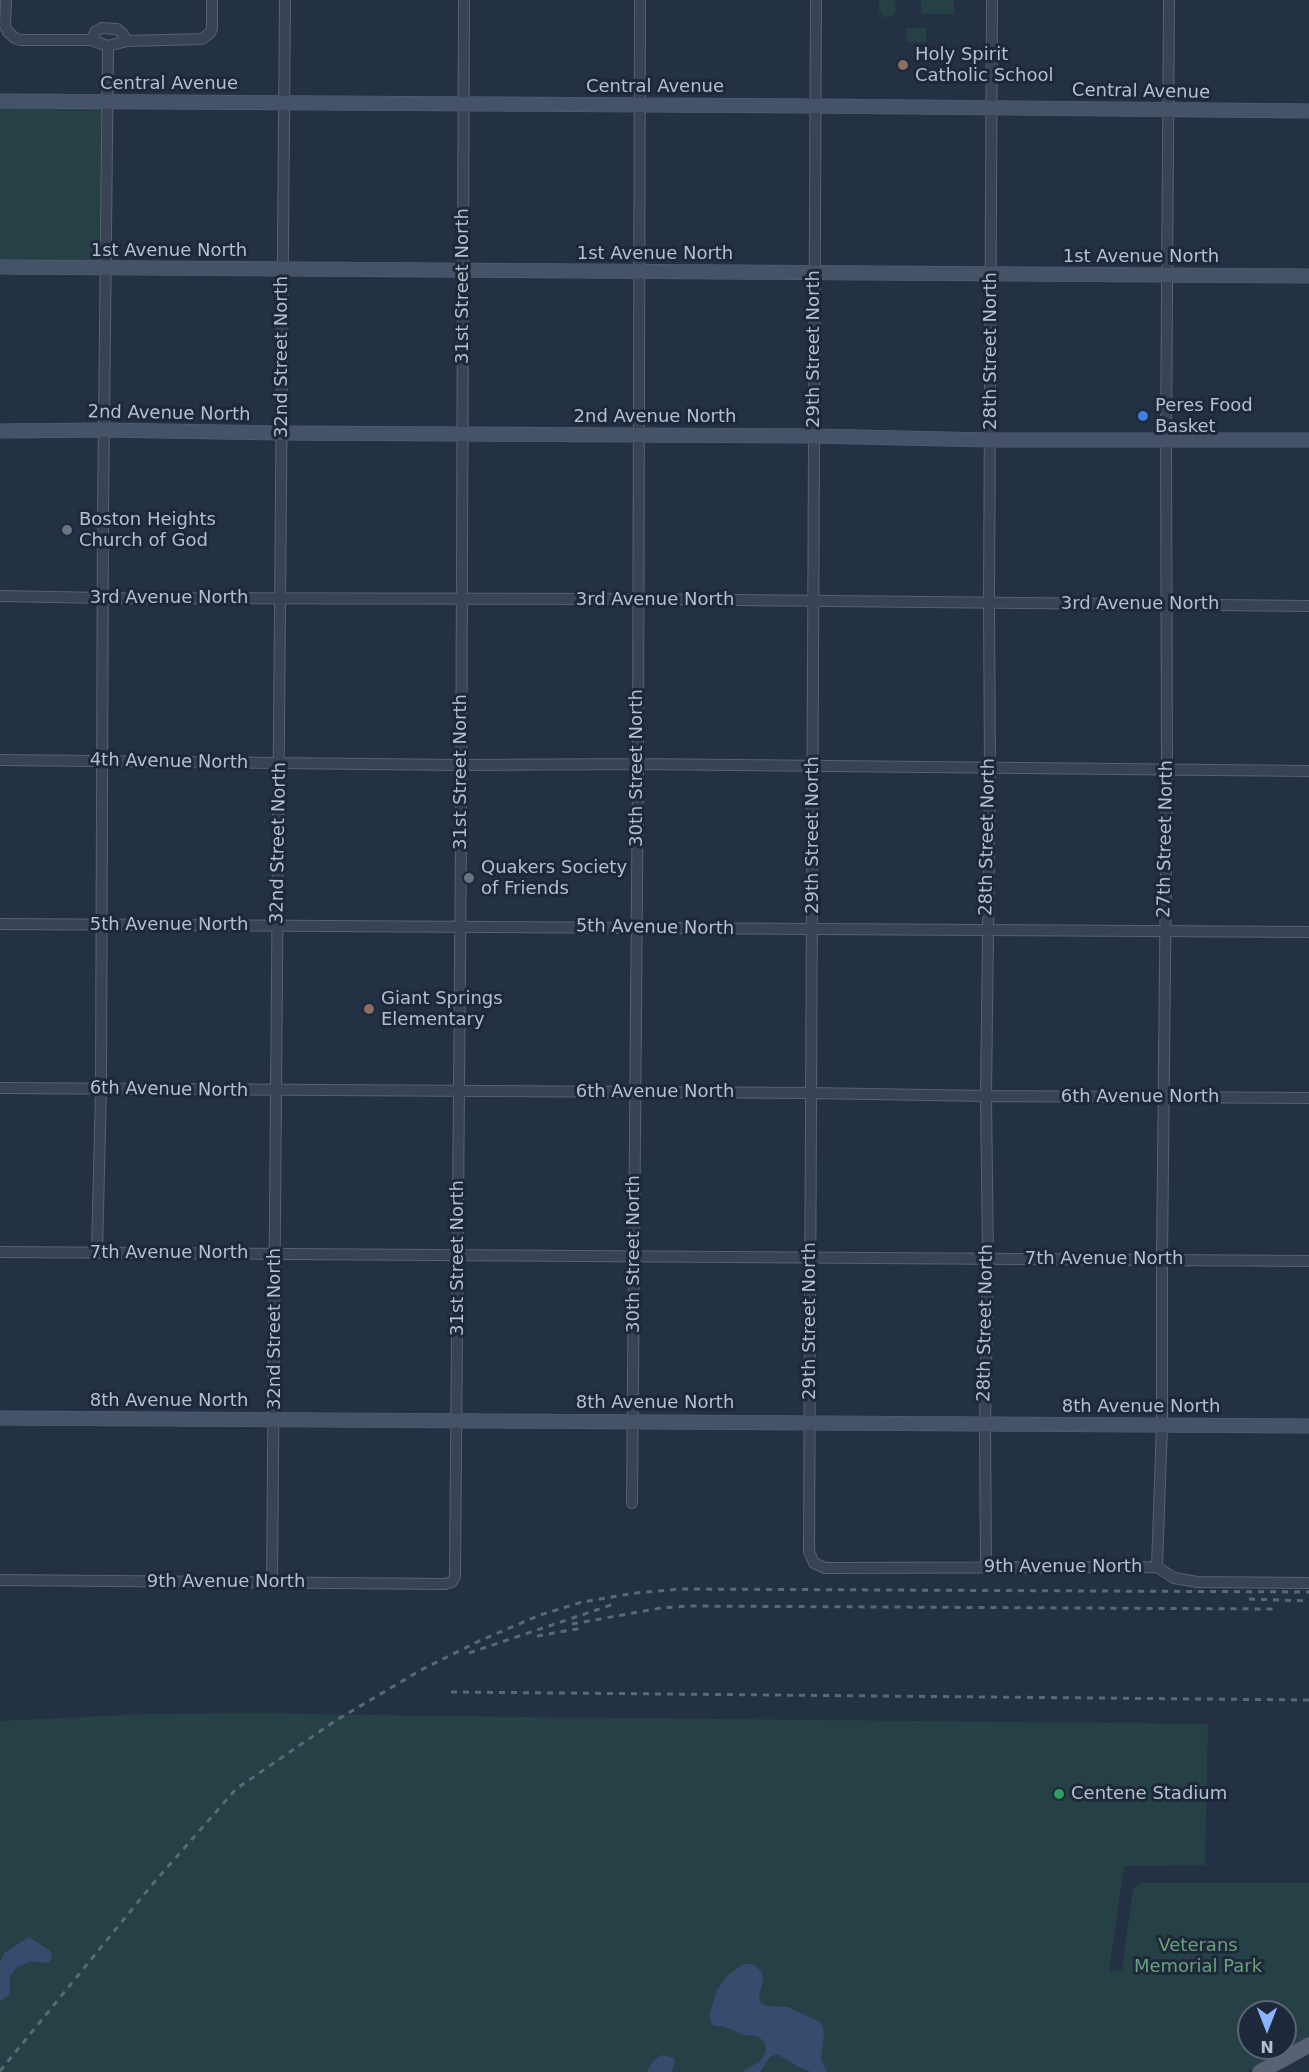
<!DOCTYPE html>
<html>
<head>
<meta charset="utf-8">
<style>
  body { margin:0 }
  #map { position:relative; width:1309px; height:2072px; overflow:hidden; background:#243145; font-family:"DejaVu Sans",sans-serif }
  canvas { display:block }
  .north { position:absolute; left:1237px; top:2000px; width:60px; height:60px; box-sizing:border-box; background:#1d283a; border:2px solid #5a6475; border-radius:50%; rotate:180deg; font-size:16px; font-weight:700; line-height:24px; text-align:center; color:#b6bfce }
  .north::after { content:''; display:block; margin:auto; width:21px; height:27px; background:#8ab3ff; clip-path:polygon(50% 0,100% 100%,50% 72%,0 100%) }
</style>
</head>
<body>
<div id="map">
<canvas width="1309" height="2072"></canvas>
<div class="north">N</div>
</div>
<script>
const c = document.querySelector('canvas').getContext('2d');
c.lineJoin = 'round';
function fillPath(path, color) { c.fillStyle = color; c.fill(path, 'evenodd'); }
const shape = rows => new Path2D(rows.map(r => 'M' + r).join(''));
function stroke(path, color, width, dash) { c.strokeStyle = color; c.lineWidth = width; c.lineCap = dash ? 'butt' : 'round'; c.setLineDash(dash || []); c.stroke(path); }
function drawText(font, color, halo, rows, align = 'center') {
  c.font = font + ' "DejaVu Sans",sans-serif'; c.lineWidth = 6; c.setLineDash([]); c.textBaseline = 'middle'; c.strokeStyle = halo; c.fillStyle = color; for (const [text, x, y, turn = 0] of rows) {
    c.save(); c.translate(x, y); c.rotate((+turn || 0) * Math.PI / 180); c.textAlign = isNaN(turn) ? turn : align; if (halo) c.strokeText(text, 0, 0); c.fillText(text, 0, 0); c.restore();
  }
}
fillPath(shape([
  [879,0,895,0,896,12,891,17,884,17,879,11],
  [921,0,954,0,954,14,922,14],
  [907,28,926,28,926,42,906,42],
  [0,101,109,102,106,269,0,267],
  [261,1713,430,1716,1208,1724,1205,1865,1124,1866,1109,1972,1122,1970,1133,1889,1143,1883,1309,1883,1309,2036,1276,2057,1246,2072,0,2072,0,1721,148,1714],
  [1249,2012,1285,2012,1285,2048,1249,2048]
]), '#264146');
fillPath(shape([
  [29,1937,50,1951,52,1955,50,1961,47,1963,31,1961,16,1968,10,1976,10,1992,7,1997,0,2001,0,1963,4,1953],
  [744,1964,753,1964,762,1972,763,1979,759,1997,761,2003,766,2006,788,2007,820,2022,823,2026,824,2034,821,2059,827,2072,811,2072,799,2067,777,2054,770,2057,760,2072,742,2072,760,2061,766,2052,765,2044,760,2038,752,2035,743,2035,723,2026,715,2026,712,2024,709,2016,717,1990,728,1975],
  [662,2055,674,2058,675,2063,671,2072,647,2072,653,2061]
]), '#364b6e');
const street = shape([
  [6,0,5,26,8,32,15,38,20,40,91,40,108,46,127,41,202,39,210,33,212,28,212,0],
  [816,0,809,1551,814,1563,825,1568,1157,1567,1174,1578,1197,1582,1309,1583],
  [91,40,96,31,102,28,117,29,122,33,127,41],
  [0,596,103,598,637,599,1309,606],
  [0,760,461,765,638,764,1309,771],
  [0,924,1309,932],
  [0,1088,811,1093,986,1096,1309,1098],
  [0,1252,1309,1261],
  [97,1252,101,1090,103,516,108,46],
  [632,1503,638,764,640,0],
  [986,1567,985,1424,988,1259,986,1096,990,768,989,603,992,0],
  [1157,1567,1162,1425,1162,1259,1167,769,1166,440,1169,0],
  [0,1580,445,1584,452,1582,455,1576,461,843,464,0],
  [272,1583,285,0]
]);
const secondary = shape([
  [0,101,815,106,1309,111],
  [0,267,1309,276],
  [0,431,104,430,281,433,814,436,990,440,1309,440],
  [0,1418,1309,1426]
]);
const primary = shape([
  [1260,2072,1309,2045]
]);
stroke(street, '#576172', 12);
stroke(secondary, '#576172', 15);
stroke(primary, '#424c5e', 16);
stroke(street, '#394355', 10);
stroke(secondary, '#465268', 14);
stroke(primary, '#576275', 15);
stroke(shape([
  [1249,1599,1309,1601],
  [572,1624,661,1608,688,1606,1273,1609],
  [537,1636,582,1628],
  [469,1653,614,1604],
  [451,1692,1309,1700],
  [0,2071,151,1886,236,1789,335,1721,421,1670,479,1641,540,1615,582,1602,636,1593,680,1589,1309,1592]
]), '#5a677c', 3, [6, 6]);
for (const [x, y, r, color] of [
  [903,65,6,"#8d6e63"],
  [1143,416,6,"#3f7fe0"],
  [67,530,6,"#6b7280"],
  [469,878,6,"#6b7280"],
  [369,1009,6,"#8d6e63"],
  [1059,1794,6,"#2e9e5b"]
]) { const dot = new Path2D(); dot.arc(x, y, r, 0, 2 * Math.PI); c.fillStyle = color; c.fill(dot); stroke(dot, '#1d283a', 2); }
drawText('18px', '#b6bfce', '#1d283a', [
  ["Holy Spirit",915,55],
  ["Catholic School",915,76],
  ["Peres Food",1155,406],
  ["Basket",1155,427],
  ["Boston Heights",79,520],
  ["Church of God",79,541],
  ["Quakers Society",481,868],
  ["of Friends",481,889],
  ["Giant Springs",381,999],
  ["Elementary",381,1020],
  ["Centene Stadium",1071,1794]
], 'left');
drawText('18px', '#b6bfce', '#1d283a', [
  ["Central Avenue",169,84],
  ["Central Avenue",655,87],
  ["Central Avenue",1141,92,1],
  ["1st Avenue North",169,251],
  ["1st Avenue North",655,254],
  ["1st Avenue North",1141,257],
  ["31st Street North",463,286,-90],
  ["29th Street North",814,349,-90],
  ["28th Street North",991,351,-90],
  ["32nd Street North",282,357,-90],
  ["2nd Avenue North",169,414,1],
  ["2nd Avenue North",655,417],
  ["3rd Avenue North",169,598],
  ["3rd Avenue North",655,600],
  ["3rd Avenue North",1140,604],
  ["4th Avenue North",169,762,1],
  ["30th Street North",637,768,-90],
  ["31st Street North",461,772,-90],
  ["29th Street North",813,835,-90],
  ["28th Street North",988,837,-89],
  ["27th Street North",1166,839,-89],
  ["32nd Street North",279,843,-89],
  ["5th Avenue North",169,925],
  ["5th Avenue North",655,928,1],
  ["6th Avenue North",169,1090,1],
  ["6th Avenue North",655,1092],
  ["6th Avenue North",1140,1097],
  ["7th Avenue North",169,1253],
  ["30th Street North",634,1254,-90],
  ["31st Street North",458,1258,-90],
  ["7th Avenue North",1104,1259],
  ["29th Street North",810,1321,-90],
  ["28th Street North",986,1323,-89],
  ["32nd Street North",275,1329,-90],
  ["8th Avenue North",169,1401],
  ["8th Avenue North",655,1403],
  ["8th Avenue North",1141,1407],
  ["9th Avenue North",1063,1567],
  ["9th Avenue North",226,1582]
]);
drawText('18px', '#6ba17a', '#1d283a', [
  ["Veterans",1198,1946],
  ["Memorial Park",1198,1967]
]);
</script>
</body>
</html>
